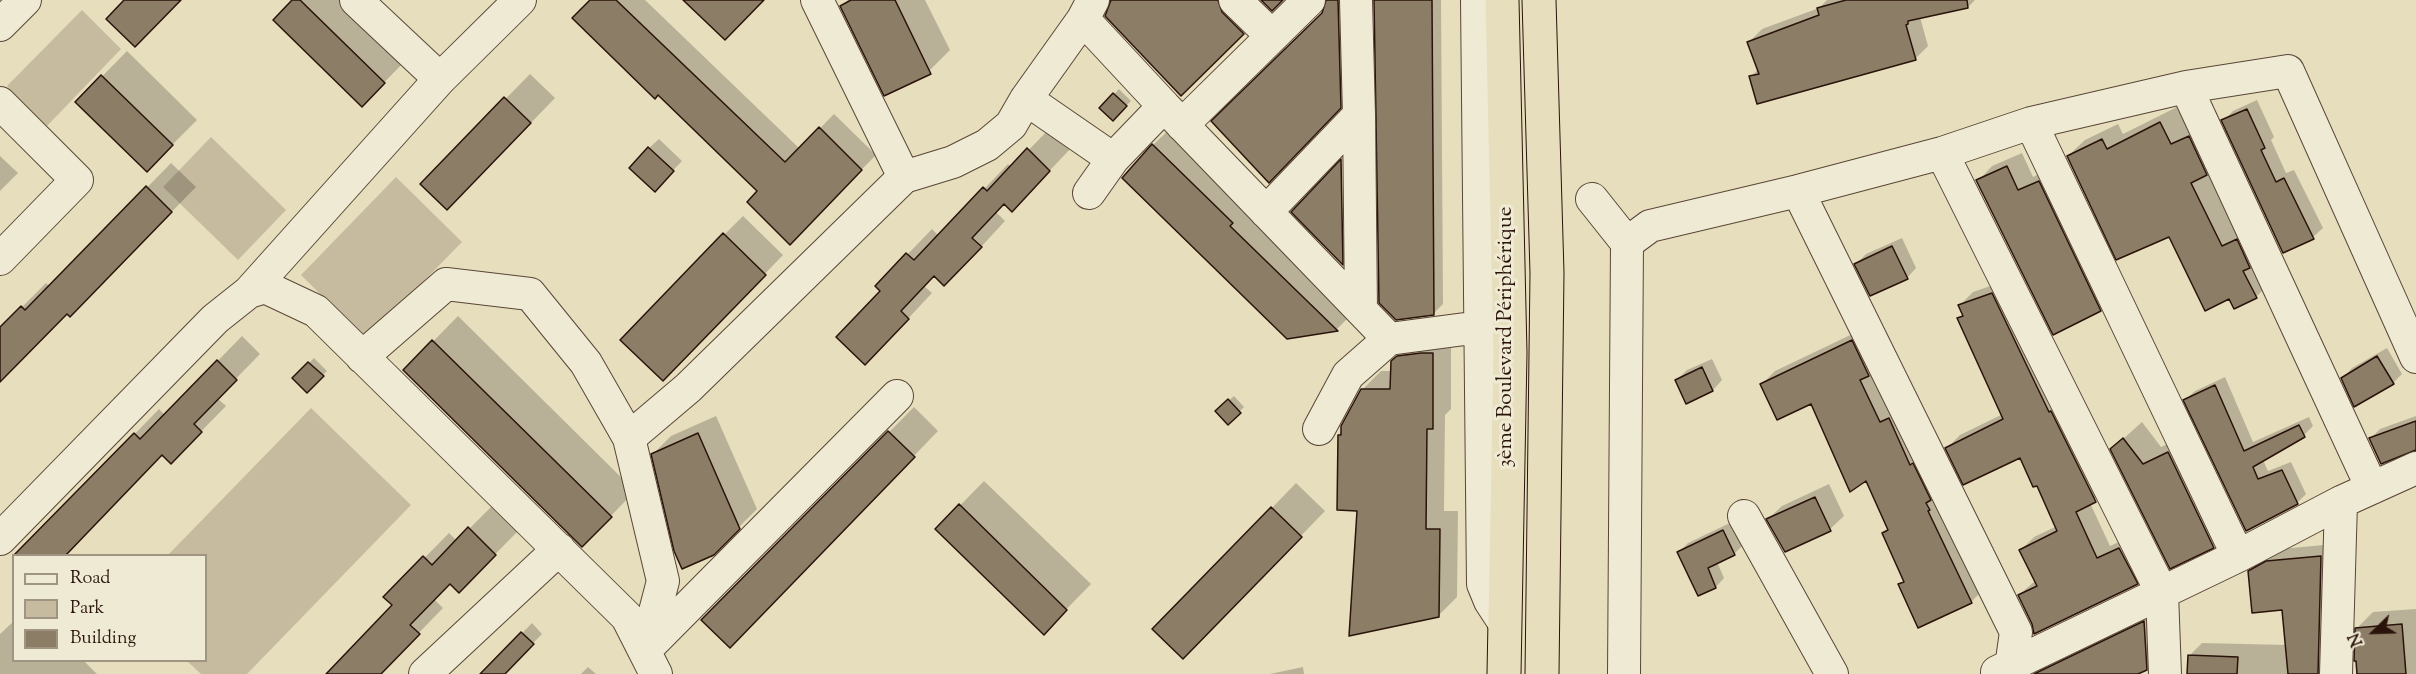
<!DOCTYPE html>
<html>
<head>
<meta charset="utf-8">
<style>
  body { margin:0 }
  #map { position:relative; width:2416px; height:674px; overflow:hidden; background:#e7debd; font-family:"Sorts Mill Goudy",serif }
  canvas { display:block }
  .legend { position:absolute; left:12px; top:554px; width:195px; height:108px; box-sizing:border-box; background:#efead4; border:2px solid #a09483; margin:0; padding:8px 10px; list-style:none; font-size:18px; color:#2a130a }
  .legend li { display:flex; align-items:center; gap:12px; height:30px }
  .legend b { width:30px; border:2px solid #a09483 }
  .north { position:absolute; left:2344px; top:602px; width:60px; height:60px; -webkit-text-stroke:4px #efead4; paint-order:stroke; rotate:247deg; font-size:16px; font-weight:700; line-height:24px; text-align:center; color:#2a130a }
  .north::after { content:''; display:block; margin:auto; width:21px; height:27px; background:#2a130a; clip-path:polygon(50% 0,100% 100%,50% 72%,0 100%) }
</style>
</head>
<body>
<div id="map">
<canvas width="2416" height="674"></canvas>
<ul class="legend">
<li><b style="height:8px;background:#efead4"></b>Road</li>
<li><b style="height:16px;background:#c7bb9f"></b>Park</li>
<li><b style="height:16px;background:#8c7d67"></b>Building</li>
</ul>
<div class="north">N</div>
</div>
<script>
const c = document.querySelector('canvas').getContext('2d');
c.lineJoin = 'round';
function fillPath(path, color) { c.fillStyle = color; c.fill(path, 'evenodd'); }
const shape = rows => new Path2D(rows.map(r => 'M' + r).join(''));
function stroke(path, color, width, dash) { c.strokeStyle = color; c.lineWidth = width; c.lineCap = dash ? 'butt' : 'round'; c.setLineDash(dash || []); c.stroke(path); }
function drawText(font, color, halo, rows, align = 'center') {
  c.font = font + ' "Sorts Mill Goudy",serif'; c.lineWidth = 6; c.setLineDash([]); c.textBaseline = 'middle'; c.strokeStyle = halo; c.fillStyle = color; for (const [text, x, y, turn = 0] of rows) {
    c.save(); c.translate(x, y); c.rotate((+turn || 0) * Math.PI / 180); c.textAlign = isNaN(turn) ? turn : align; if (halo) c.strokeText(text, 0, 0); c.fillText(text, 0, 0); c.restore();
  }
}
fillPath(shape([
  [82,10,121,49,47,126,7,86],
  [211,137,286,210,238,260,163,187],
  [396,177,462,242,366,340,301,275],
  [311,408,411,505,247,674,201,674,187,661,206,660,206,556,168,555]
]), '#c7bb9f');
fillPath(shape([
  [294,0,350,0,409,57,362,105],
  [592,0,645,0,800,149,834,114,876,155,790,242,759,191],
  [848,0,925,0,950,50,925,75,842,6],
  [1114,0,1246,0,1261,15,1181,94],
  [1328,0,1356,0,1359,88,1287,163],
  [1377,0,1441,0,1443,304,1433,314],
  [1827,0,1975,0,1968,7,1920,17,1928,46,1915,59,1751,77,1758,69,1749,42,1762,29,1819,8],
  [127,51,197,120,147,170,78,101],
  [530,74,555,98,472,184,422,184],
  [1119,89,1131,101,1113,119,1101,108],
  [2257,100,2274,137,2271,140,2286,173,2294,170,2323,228,2313,237,2284,251,2223,121,2233,111],
  [2177,107,2188,129,2205,121,2272,281,2256,297,2230,297,2169,235,2068,156,2085,140,2118,124,2123,134],
  [1178,121,1361,305,1337,329,1288,337,1153,145],
  [1053,125,1074,145,1036,185,1005,203,996,212,1005,221,969,260,934,275,924,286,932,293,890,338,882,291,877,286,932,229,939,236,1008,164,1012,167],
  [659,139,682,161,664,180,649,148],
  [1355,148,1356,249,1343,263,1341,234,1344,237,1343,160],
  [2022,153,2033,177,2053,167,2114,295,2100,309,1978,181,1992,166],
  [0,156,18,173,0,191],
  [171,163,196,187,95,290,67,312,0,381,0,329,46,283,50,287],
  [743,216,783,255,681,361,724,235],
  [1902,238,1916,268,1907,278,1856,264,1866,254],
  [2005,281,2109,488,2090,503,2110,546,2132,536,2150,570,2137,583,2034,624,2019,595,2036,580,2021,550,2034,537,2057,526,2038,484,2021,456,1947,448,1960,435,2003,414,1958,319,1963,314,1960,305,1973,292],
  [458,316,635,491,606,521,405,370],
  [1865,328,1984,589,1971,602,1900,585,1905,580,1884,534,1889,528,1867,479,1811,402,1762,384,1775,371],
  [1451,335,1451,409,1445,415,1444,511,1458,511,1457,597,1438,616,1358,509,1339,435,1362,390,1381,371,1392,371,1392,362,1411,343],
  [242,336,260,354,217,398,226,406,171,462,162,453,64,556,24,556,20,552,159,409,165,415],
  [2387,348,2402,374,2393,383,2343,378,2352,368],
  [314,358,327,371,307,391,294,378],
  [1712,359,1722,380,1713,390,1687,402,1677,380,1687,370],
  [2225,377,2253,442,2309,417,2313,426,2304,435,2263,460,2268,471,2291,462,2306,494,2297,503,2247,529,2185,400,2195,391],
  [1234,396,1244,407,1228,423,1217,411],
  [914,407,938,431,754,621,703,620],
  [716,416,757,509,713,553,653,454,671,436],
  [2416,416,2416,450,2371,438,2380,429],
  [2142,422,2161,447,2186,435,2231,529,2213,546,2112,449],
  [984,481,1091,584,1044,632,937,529],
  [1296,483,1325,511,1208,632,1155,629],
  [1829,484,1844,516,1830,529,1768,519,1782,506],
  [494,504,520,529,459,591,450,582,434,599,443,608,379,674,328,674,394,605,386,597,449,533,457,541],
  [1732,522,1743,545,1734,554,1717,562,1724,578,1716,587,1699,594,1679,552,1688,543],
  [2334,544,2334,674,2189,674,2189,656,2202,643,2287,645,2284,608,2249,572,2263,558,2281,549],
  [2157,609,2160,655,2146,669,2135,674,2034,674,2042,666],
  [2416,609,2416,674,2359,674,2357,628,2373,612],
  [14,621,14,660,83,660,97,674,0,674,0,634],
  [532,623,542,634,503,674,482,674],
  [588,667,596,674,581,674],
  [1303,667,1304,674,1270,674]
]), '#0003');
const building = shape([
  [124,0,181,0,135,47,106,19,124,0],
  [292,0,300,0,385,83,362,107,273,20,292,0],
  [590,0,616,0,785,162,819,127,862,170,790,245,747,202,757,191,658,95,655,99,572,18,590,0],
  [683,0,764,0,725,40,683,0],
  [851,0,895,0,931,74,884,96,840,6,851,0],
  [1111,0,1218,0,1222,12,1244,34,1181,96,1105,16,1111,0],
  [1261,0,1283,0,1272,11,1261,0],
  [1326,0,1338,0,1341,108,1269,183,1211,121,1322,13,1326,0],
  [1374,0,1432,0,1434,315,1396,320,1379,303,1374,0],
  [1846,0,1967,0,1968,8,1908,21,1908,24,1906,25,1916,60,1757,104,1749,76,1759,74,1747,42,1819,15,1817,8,1846,0],
  [101,75,173,145,147,172,75,102,101,75],
  [1113,93,1127,106,1113,121,1099,108,1113,93],
  [504,97,531,123,447,210,420,184,504,97],
  [2247,109,2265,148,2261,150,2276,182,2284,178,2314,239,2283,253,2221,120,2247,109],
  [2160,122,2171,144,2189,136,2207,175,2191,183,2222,246,2237,239,2250,268,2243,271,2257,298,2234,309,2229,299,2205,311,2169,237,2116,260,2067,156,2102,139,2107,149,2160,122],
  [1152,144,1233,223,1230,226,1338,331,1287,339,1122,178,1152,144],
  [648,147,674,171,655,192,629,168,648,147],
  [1027,148,1050,171,1012,212,1004,204,972,238,982,247,944,286,934,276,901,311,909,319,865,365,836,337,880,291,875,286,906,253,914,260,983,187,987,191,1027,148],
  [1341,159,1343,265,1291,212,1341,159],
  [2007,166,2018,190,2039,181,2101,311,2053,335,1976,180,2007,166],
  [146,186,172,212,70,317,67,314,0,382,0,327,21,306,25,310,146,186],
  [723,233,766,275,663,381,620,340,723,233],
  [1892,246,1908,279,1870,296,1854,264,1892,246],
  [1992,293,2049,412,2051,411,2096,502,2076,512,2097,558,2119,548,2138,584,2034,634,2032,624,2018,595,2037,586,2019,550,2057,531,2037,486,2033,487,2020,458,1963,485,1945,448,2003,419,1957,318,1963,316,1958,305,1992,293],
  [432,340,612,517,582,547,403,370,432,340],
  [1852,340,1869,376,1860,380,1880,422,1889,418,1910,465,1913,463,1931,500,1926,503,1930,510,1928,511,1972,603,1918,628,1898,584,1904,582,1882,533,1888,530,1866,481,1850,492,1811,404,1777,420,1760,384,1852,340],
  [1421,353,1433,353,1433,429,1427,429,1426,529,1440,529,1439,617,1349,636,1357,511,1337,510,1338,435,1341,435,1341,426,1361,389,1390,389,1391,361,1397,356,1421,353],
  [2377,356,2394,384,2354,407,2341,378,2377,356],
  [217,360,237,380,194,424,202,432,171,464,162,455,66,555,14,555,134,433,140,439,217,360],
  [308,362,324,376,307,393,292,378,308,362],
  [1702,367,1713,391,1686,404,1675,380,1702,367],
  [2215,385,2244,451,2299,425,2305,437,2253,467,2258,479,2282,470,2298,504,2246,531,2183,400,2215,385],
  [1228,399,1241,413,1228,425,1215,411,1228,399],
  [2416,421,2416,450,2381,464,2369,438,2416,421],
  [888,431,915,457,730,648,701,620,888,431],
  [698,433,740,529,714,555,682,569,674,551,651,454,698,433],
  [2123,438,2143,464,2168,452,2214,548,2170,569,2110,449,2123,438],
  [1815,497,1831,531,1785,552,1766,519,1815,497],
  [959,504,1067,610,1044,635,935,529,959,504],
  [1271,507,1302,537,1183,659,1152,629,1271,507],
  [468,527,496,555,459,593,450,584,410,625,420,634,381,674,326,674,392,605,383,597,423,556,432,565,468,527],
  [1723,530,1735,555,1708,568,1716,588,1698,596,1677,552,1723,530],
  [2321,556,2318,674,2288,674,2282,610,2252,613,2248,571,2266,561,2321,556],
  [2144,621,2147,670,2138,674,2034,674,2144,621],
  [2402,624,2406,674,2357,674,2356,661,2354,661,2355,628,2402,624],
  [521,632,534,644,505,674,480,674,521,632],
  [2188,655,2238,657,2237,674,2187,674,2188,655]
]);
fillPath(building, '#8c7d67');
stroke(building, '#2a130a', 1.5);
const minor = shape([
  [356,0,440,79],
  [1093,0,1083,19,1164,106],
  [1235,0,1272,36],
  [1477,0,1483,584,1490,601,1505,624],
  [0,25,25,0],
  [2186,87,2372,488],
  [1026,99,1113,159],
  [0,103,77,180,0,259],
  [1359,115,1361,310],
  [2031,123,2238,556],
  [1182,125,1309,0],
  [1942,153,2162,593,2165,674],
  [904,177,953,162,987,145,1011,125,1026,99,1083,19],
  [1798,191,2016,632,2010,674],
  [1089,193,1113,159,1164,106,1389,339],
  [1592,199,1627,243],
  [1266,212,1359,115,1356,0],
  [249,292,440,79,520,0],
  [362,357,446,284,530,294,586,363,629,438,663,581,645,650,897,396],
  [1319,429,1348,375,1389,339,1480,327],
  [629,438,688,388,904,177,817,0],
  [1744,516,1832,674],
  [0,539,215,319,249,292,265,287,316,311,627,617,656,674],
  [1997,672,2238,556,2341,502,2416,468],
  [425,674,559,549],
  [1624,674,1627,243,1650,226,1798,191,1942,153,2031,123,2186,87,2288,71,2416,357],
  [2336,674,2341,502]
]);
const highway = shape([
  [1502,0,1510,353,1504,674],
  [1539,0,1547,273,1542,674]
]);
stroke(minor, '#594637', 34);
stroke(highway, '#2a130a', 35);
stroke(minor, '#efead4', 32);
stroke(highway, '#e7debd', 33);
drawText('21px', '#2a130a', '#efead4', [
  ["3ème Boulevard Périphérique",1507,337,-90]
]);
</script>
</body>
</html>
